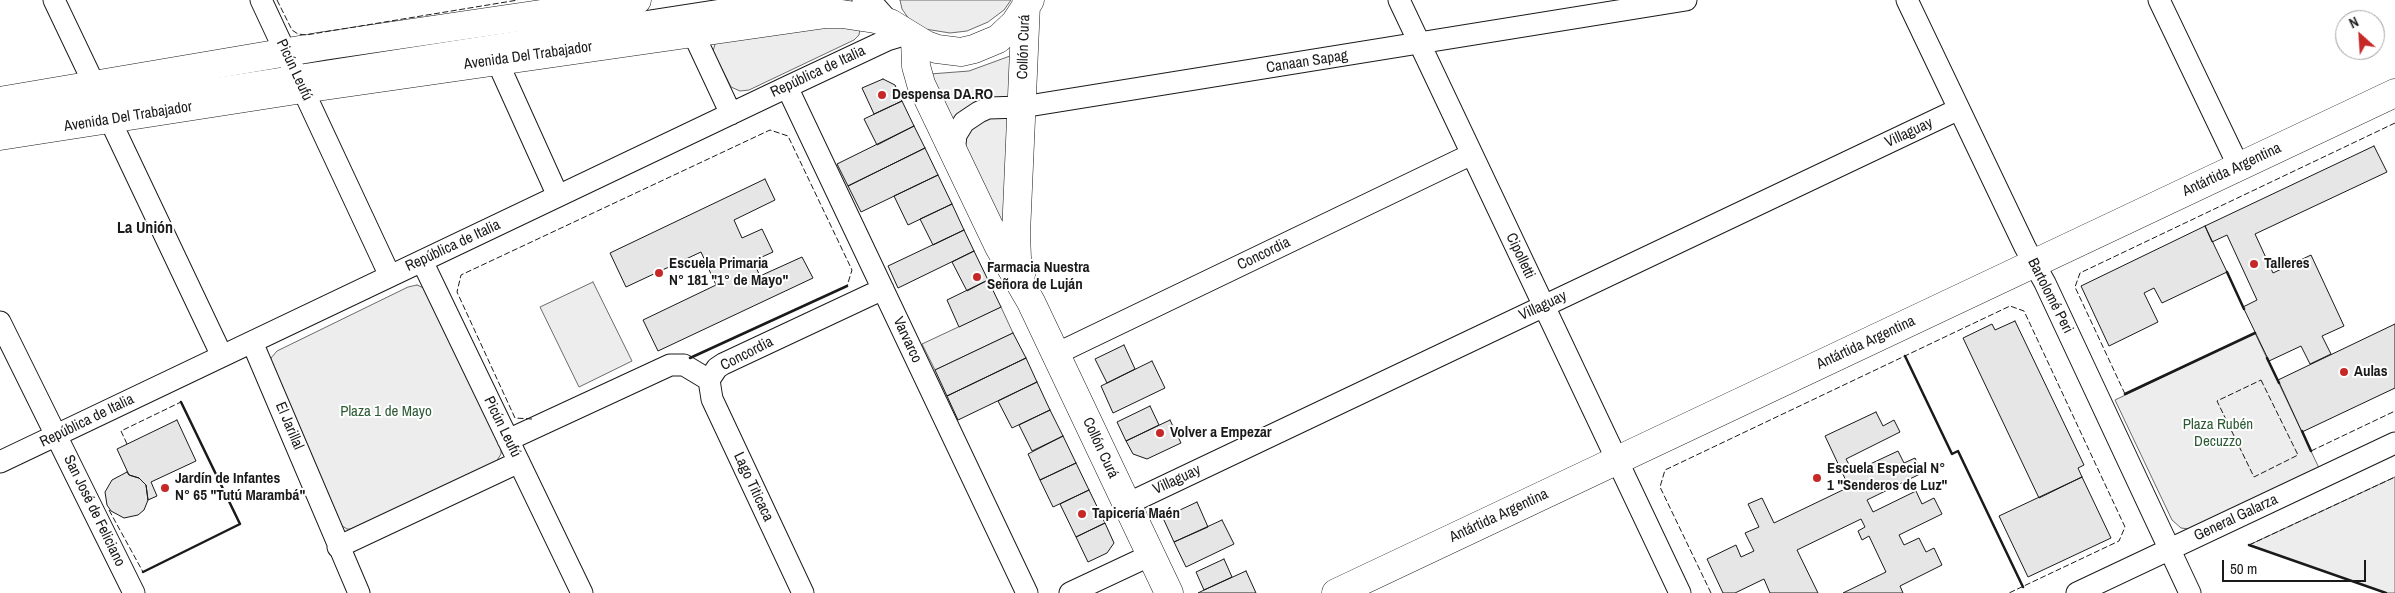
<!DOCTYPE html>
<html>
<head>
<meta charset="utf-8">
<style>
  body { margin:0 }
  #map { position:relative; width:2395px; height:593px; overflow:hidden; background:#fff; font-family:"Archivo Narrow",sans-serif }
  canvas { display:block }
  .north { position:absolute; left:2335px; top:10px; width:50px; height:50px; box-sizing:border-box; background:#fff; border:1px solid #a3a3a3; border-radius:50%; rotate:334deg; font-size:14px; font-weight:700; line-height:20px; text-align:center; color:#1a1a1a }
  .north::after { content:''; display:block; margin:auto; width:18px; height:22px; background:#c62828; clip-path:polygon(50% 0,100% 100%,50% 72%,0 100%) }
  .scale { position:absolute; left:2222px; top:560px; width:144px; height:22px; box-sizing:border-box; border:2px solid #1a1a1a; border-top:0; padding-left:6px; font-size:15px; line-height:18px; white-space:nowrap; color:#1a1a1a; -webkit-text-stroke:4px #fff; paint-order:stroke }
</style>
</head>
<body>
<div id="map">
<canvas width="2395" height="593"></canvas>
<div class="north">N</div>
<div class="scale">50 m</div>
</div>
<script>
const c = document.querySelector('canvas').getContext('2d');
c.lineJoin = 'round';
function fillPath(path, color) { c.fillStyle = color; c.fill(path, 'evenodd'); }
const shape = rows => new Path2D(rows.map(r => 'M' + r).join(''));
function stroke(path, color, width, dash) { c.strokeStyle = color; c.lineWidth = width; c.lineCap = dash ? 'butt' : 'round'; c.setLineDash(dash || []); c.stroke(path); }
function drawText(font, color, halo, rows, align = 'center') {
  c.font = font + ' "Archivo Narrow",sans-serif'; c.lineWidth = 4; c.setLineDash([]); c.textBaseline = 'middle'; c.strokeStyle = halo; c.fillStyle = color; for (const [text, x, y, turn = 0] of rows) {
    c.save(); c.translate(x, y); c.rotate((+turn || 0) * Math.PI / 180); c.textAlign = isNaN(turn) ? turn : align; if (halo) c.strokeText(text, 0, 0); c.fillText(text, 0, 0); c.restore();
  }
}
const built = shape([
  [900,0,1011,0,1004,10,988,22,967,31,950,33,925,29,909,19,902,9,900,0],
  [840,19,860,29,859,35,854,40,749,90,740,91,731,87,713,51,716,41,840,19],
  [1010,56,1012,56,1013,96,955,124,929,76,930,74,969,71,1010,56],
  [1003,113,1008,117,1008,246,963,149,967,127,1003,113],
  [593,282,632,361,579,387,540,307,593,282],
  [417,285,426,289,501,449,501,454,496,462,351,529,347,529,339,524,270,363,271,358,277,351,408,287,417,285],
  [1001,307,1013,333,935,370,922,344,1001,307],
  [2255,333,2319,468,2189,529,2181,528,2172,520,2115,400,2255,333],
  [2395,477,2395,593,2386,593,2249,545,2395,477]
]);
fillPath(built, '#ededed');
stroke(built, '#6a6a6a', 1);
const building = shape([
  [883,79,895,85,902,101,874,114,862,88,883,79],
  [902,101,914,126,877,145,864,119,902,101],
  [914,126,925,148,848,186,837,164,914,126],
  [2374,146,2387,172,2255,234,2273,273,2311,255,2344,326,2322,336,2331,354,2310,364,2301,346,2269,361,2243,307,2257,300,2227,235,2212,242,2205,226,2374,146],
  [925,148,938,175,861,212,848,186,925,148],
  [938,175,952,204,908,225,894,196,938,175],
  [765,179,775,200,734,220,742,238,762,229,773,252,753,261,760,276,802,257,813,278,658,351,643,320,716,285,701,252,626,287,610,253,765,179],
  [952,204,964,230,933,245,920,219,952,204],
  [2205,226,2227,272,2162,303,2154,288,2144,293,2158,322,2109,346,2081,286,2205,226],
  [964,230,974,251,898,288,888,266,964,230],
  [974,251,988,280,967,291,952,262,974,251],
  [988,280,1001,307,959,327,947,300,988,280],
  [2015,321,2084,465,2078,468,2082,477,2039,498,1963,338,1992,324,1995,330,2015,321],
  [2395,324,2395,388,2302,432,2278,380,2395,324],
  [1013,333,1026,358,947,396,935,370,1013,333],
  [1124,345,1135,369,1107,383,1095,359,1124,345],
  [1026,358,1037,382,958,420,947,396,1026,358],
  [1152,361,1165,388,1113,413,1101,386,1152,361],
  [1037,382,1050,410,1012,428,998,401,1037,382],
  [1150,406,1159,425,1126,441,1117,422,1150,406],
  [1050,410,1063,436,1032,451,1019,425,1050,410],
  [1876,412,1883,426,1894,420,1900,432,1846,459,1853,472,1898,451,1904,463,1915,458,1922,473,1867,500,1873,512,1916,491,1922,504,1934,498,1942,514,1899,535,1904,545,1919,538,1926,552,1934,548,1942,565,1900,586,1903,593,1843,593,1886,572,1869,536,1862,540,1858,531,1865,527,1861,519,1797,550,1818,593,1770,593,1764,579,1735,593,1723,593,1707,559,1736,545,1741,557,1754,551,1745,533,1759,527,1748,504,1762,498,1774,523,1849,487,1825,436,1876,412],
  [177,420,196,461,151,482,157,496,148,500,146,485,139,478,129,475,117,449,177,420],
  [1170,420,1181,443,1147,459,1133,454,1126,441,1170,420],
  [1063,436,1076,463,1040,480,1028,454,1063,436],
  [1076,463,1089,490,1053,507,1040,480,1076,463],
  [127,472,129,475,139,478,146,485,148,500,144,510,138,515,124,518,111,511,107,505,105,492,112,480,127,472],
  [2082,477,2111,538,2028,577,1999,516,2082,477],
  [1089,490,1105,523,1076,537,1060,504,1089,490],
  [1197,502,1208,527,1174,542,1163,518,1197,502],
  [1222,520,1234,544,1186,567,1174,542,1222,520],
  [1105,523,1114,543,1107,553,1088,562,1076,537,1105,523],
  [1224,559,1232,577,1204,590,1196,572,1224,559],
  [1246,571,1256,593,1198,593,1204,590,1246,571]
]);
fillPath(building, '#e6e6e6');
stroke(building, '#1a1a1a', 1);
const minor = shape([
  [54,0,95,86],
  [261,0,390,276],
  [863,0,875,6,890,23],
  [1399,0,1680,593],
  [1907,0,2025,247,2045,283,2190,593],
  [2159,0,2239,167],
  [772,8,820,0],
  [693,33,731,114],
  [497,61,558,196],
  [787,87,1027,593],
  [110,120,222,356],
  [0,122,786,0],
  [954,153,956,135,964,122,979,112,988,108,1022,107,1686,0],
  [422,261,582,593],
  [0,322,134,593],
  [252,342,359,593],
  [1056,354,1472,154],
  [508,440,670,365,684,365,709,380],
  [0,462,787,87,887,40,907,34],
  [1127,504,1959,109],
  [338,547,519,462],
  [803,593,712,399,709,380,717,368,723,364,883,289],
  [1070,593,1151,555],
  [2077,593,2395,443]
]);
const major = shape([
  [915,39,916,66,921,84,999,247,1031,302,1169,593],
  [0,101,323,46,637,0],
  [0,136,303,89,826,14,842,14,875,19,890,23,926,45,937,49,961,52,974,49,998,39,1015,23,1030,0],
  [1021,275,1017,258,1016,234,1026,4],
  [1336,593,2395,93]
]);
stroke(minor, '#1a1a1a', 23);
stroke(major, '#1a1a1a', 29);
stroke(minor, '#fff', 21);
stroke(major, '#fff', 28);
stroke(shape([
  [277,0,292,30,298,34,306,35,518,0],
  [2261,380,2298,455,2254,477,2217,401,2261,380],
  [2125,394,2075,287,2080,273,2395,123],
  [532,419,515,418,457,292,461,275,770,130,788,136,852,270,847,286],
  [127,444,121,431,181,402],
  [2311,451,2395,411],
  [109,510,143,572],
  [2249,545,2395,477],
  [1711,593,1660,487,1665,470,2010,306,2024,311,2125,527,2119,541,2009,593]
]), '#1a1a1a', 1, [6, 2.5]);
stroke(shape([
  [2227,272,2244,309],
  [1905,356,1952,454,1958,451,2023,587],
  [690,358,847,286],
  [2267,358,2279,383],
  [2125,394,2255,333],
  [2302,431,2311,451],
  [2249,545,2386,593],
  [143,572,240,524,181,402]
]), '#1a1a1a', 2.5);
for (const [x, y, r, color] of [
  [882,95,5,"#c62828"],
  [2254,264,5,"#c62828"],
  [659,273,5,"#c62828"],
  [977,277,5,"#c62828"],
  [2344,372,5,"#c62828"],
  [1160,433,5,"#c62828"],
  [1817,478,5,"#c62828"],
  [165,488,5,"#c62828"],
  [1082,514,5,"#c62828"]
]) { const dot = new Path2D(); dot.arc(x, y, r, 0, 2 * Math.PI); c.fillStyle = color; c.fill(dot); stroke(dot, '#fff', 2); }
drawText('15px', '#1a1a1a', '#fff', [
  ["Collón Curá",1024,47,-88],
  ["Avenida Del Trabajador",528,56,-8],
  ["Canaan Sapag",1307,62,-9],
  ["Picún Leufú",294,70,65],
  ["República de Italia",818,72,-25],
  ["Avenida Del Trabajador",128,117,-9],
  ["Villaguay",1909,133,-25],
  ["Antártida Argentina",2232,170,-25],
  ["República de Italia",453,246,-25],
  ["Concordia",1264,254,-26],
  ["Cipolletti",1520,256,65],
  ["Bartolomé Peri",2050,296,63],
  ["Villaguay",1543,306,-25],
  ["Varvarco",907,340,65],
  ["Antártida Argentina",1866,343,-25],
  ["Concordia",747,354,-27],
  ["República de Italia",87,421,-26],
  ["El Jarillal",289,426,67],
  ["Picún Leufú",502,427,64],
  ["Collón Curá",1100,448,65],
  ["Villaguay",1177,480,-25],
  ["Lago Titicaca",753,487,65],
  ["San José de Feliciano",94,511,64],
  ["Antártida Argentina",1499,516,-25],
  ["General Galarza",2236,518,-25]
]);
drawText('bold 15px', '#1a1a1a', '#fff', [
  ["Despensa DA.RO",892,95],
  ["Escuela Primaria",669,264],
  ["N° 181 \"1° de Mayo\"",669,281],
  ["Talleres",2264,264],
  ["Farmacia Nuestra",987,268],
  ["Señora de Luján",987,285],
  ["Aulas",2354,372],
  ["Volver a Empezar",1170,433],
  ["Escuela Especial N°",1827,469],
  ["1 \"Senderos de Luz\"",1827,486],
  ["Jardín de Infantes",175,479],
  ["N° 65 \"Tutú Marambá\"",175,496],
  ["Tapicería Maén",1092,514]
], 'left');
drawText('15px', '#2b5a34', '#fff', [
  ["Plaza 1 de Mayo",386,412],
  ["Plaza Rubén",2218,425],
  ["Decuzzo",2218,442]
]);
drawText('bold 16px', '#1a1a1a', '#fff', [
  ["La Unión",145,229]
]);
</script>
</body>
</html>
